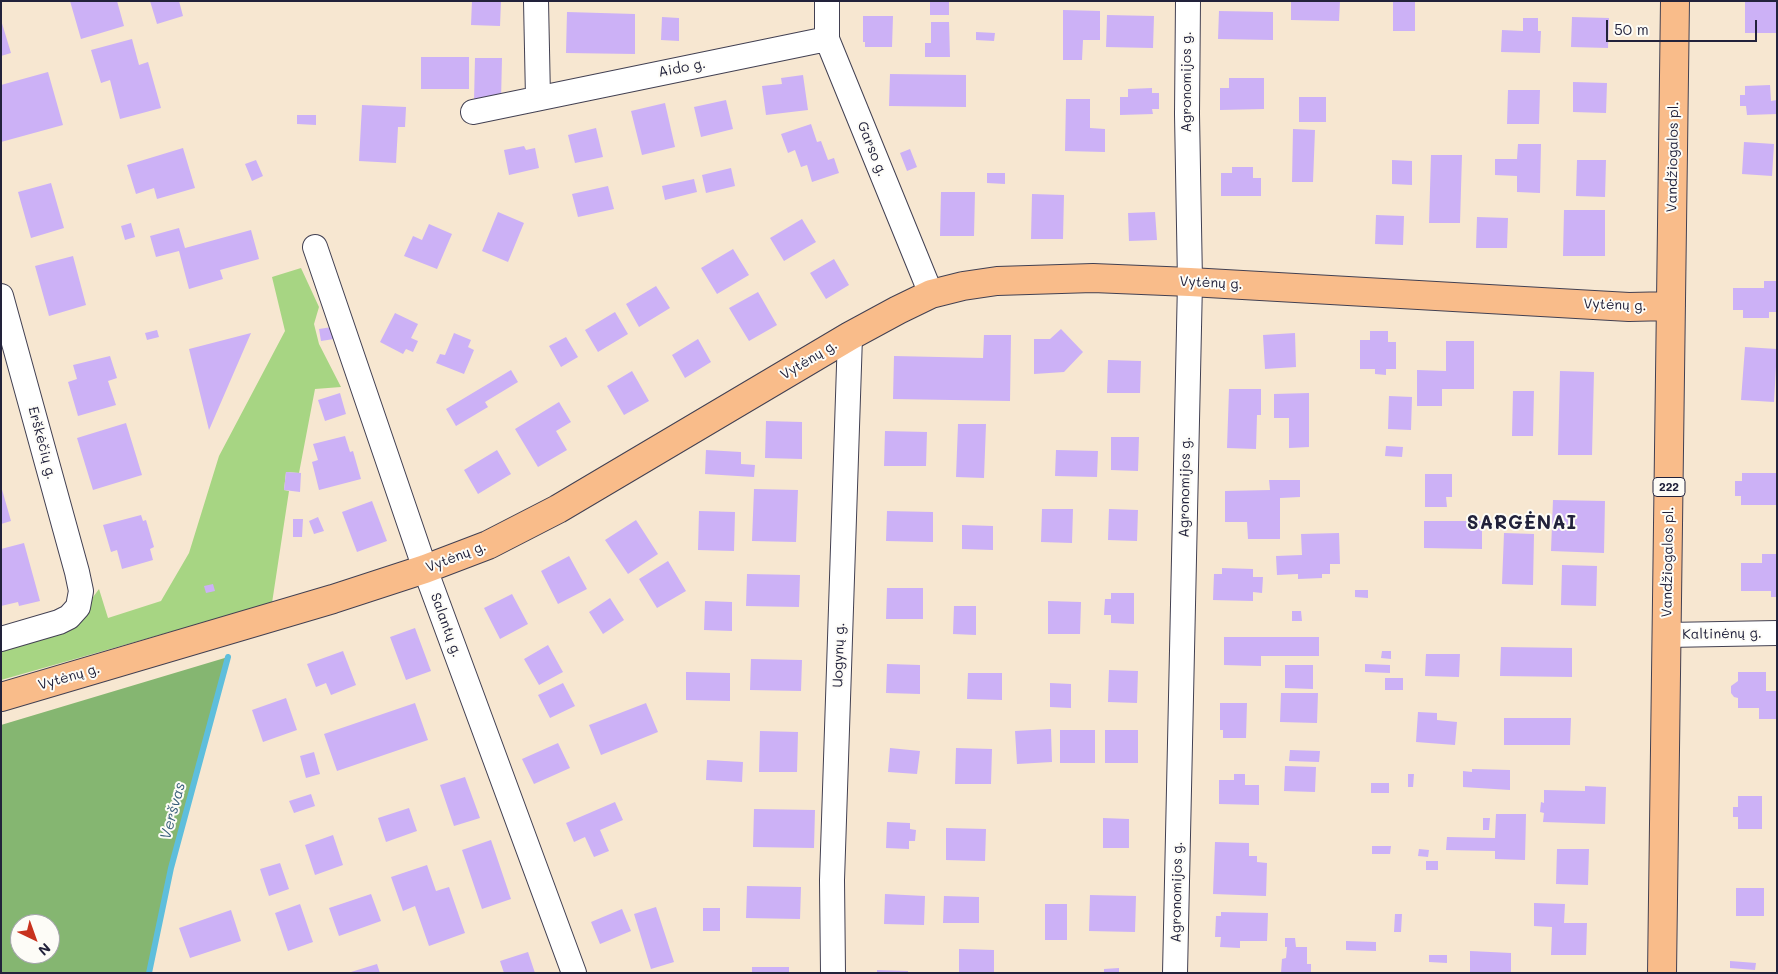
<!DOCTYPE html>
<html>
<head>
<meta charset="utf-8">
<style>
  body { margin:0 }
  #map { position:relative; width:1778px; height:974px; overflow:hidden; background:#f7e7d1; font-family:Mali,sans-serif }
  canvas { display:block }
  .frame { position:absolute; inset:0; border:2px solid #22223b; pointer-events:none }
  .north { position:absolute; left:10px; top:914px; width:50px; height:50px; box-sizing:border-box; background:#fdfcf7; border:1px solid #a5a5ac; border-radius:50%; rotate:138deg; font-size:14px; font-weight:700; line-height:20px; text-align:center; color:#22223b }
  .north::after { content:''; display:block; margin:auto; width:18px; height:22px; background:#c8321e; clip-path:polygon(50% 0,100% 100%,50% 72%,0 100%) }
  .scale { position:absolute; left:1606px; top:20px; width:151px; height:22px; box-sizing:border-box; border:2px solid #22223b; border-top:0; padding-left:6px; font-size:15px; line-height:18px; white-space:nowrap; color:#22223b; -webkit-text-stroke:4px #fdfcf7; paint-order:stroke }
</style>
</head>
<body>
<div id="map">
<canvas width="1778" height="974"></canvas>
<div class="frame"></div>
<div class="north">N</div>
<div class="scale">50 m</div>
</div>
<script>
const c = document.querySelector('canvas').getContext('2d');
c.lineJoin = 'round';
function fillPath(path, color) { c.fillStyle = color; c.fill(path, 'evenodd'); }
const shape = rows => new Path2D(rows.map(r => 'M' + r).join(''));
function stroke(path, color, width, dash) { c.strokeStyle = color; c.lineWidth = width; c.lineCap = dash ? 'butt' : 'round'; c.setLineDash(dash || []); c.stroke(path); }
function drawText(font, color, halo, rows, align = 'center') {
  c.font = font + ' Mali,sans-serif'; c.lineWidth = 4; c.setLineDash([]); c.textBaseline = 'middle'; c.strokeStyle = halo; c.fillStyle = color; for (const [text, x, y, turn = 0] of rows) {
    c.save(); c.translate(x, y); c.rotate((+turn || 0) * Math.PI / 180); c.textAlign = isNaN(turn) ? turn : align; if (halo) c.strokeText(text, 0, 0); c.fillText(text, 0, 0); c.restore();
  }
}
fillPath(shape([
  [301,268,319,307,314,324,319,344,341,387,315,389,299,473,286,472,284,490,289,491,272,603,1,680,1,647,71,627,99,589,108,618,161,601,189,553,219,456,285,331,272,277]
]), '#a7d583');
fillPath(shape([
  [228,657,171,868,149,973,1,973,1,725],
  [20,924,50,924,50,954,20,954]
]), '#85b671');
stroke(shape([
  [149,973,171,868,228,657]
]), '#5ebedc', 6);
fillPath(shape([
  [70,1,117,1,124,26,81,39],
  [150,1,179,1,183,16,157,24],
  [472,1,501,1,500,26,471,25],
  [930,1,949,1,949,15,930,15],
  [1291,1,1340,1,1339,21,1291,20],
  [1393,1,1415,1,1415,31,1393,31],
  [1745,1,1777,1,1777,33,1745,33],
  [1063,10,1100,11,1100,40,1083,40,1082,60,1063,60],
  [1219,11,1273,12,1273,40,1218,39],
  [567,12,635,14,635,54,566,53],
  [1107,15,1154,16,1153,48,1106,47],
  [863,16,893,16,892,47,865,47,865,42,863,42],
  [662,17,679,18,679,41,661,40],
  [1572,17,1609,18,1608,48,1571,47],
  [1523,18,1538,18,1538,31,1541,31,1540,53,1501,52,1502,30,1523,31],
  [1,20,11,53,1,56],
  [931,22,949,22,950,57,925,57,925,43,931,43],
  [976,32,995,33,994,41,976,40],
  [132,39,139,65,148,62,161,108,120,119,110,80,101,83,91,50],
  [421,57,469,57,469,89,421,89],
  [475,58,502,58,501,101,474,101],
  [48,72,63,125,1,142,1,85],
  [890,74,966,75,966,107,889,106],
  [803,75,808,110,766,115,762,86,782,84,781,78],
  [1229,78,1264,78,1264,109,1220,110,1220,88,1229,88],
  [1573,82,1607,83,1606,113,1573,112],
  [1770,85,1771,101,1777,100,1777,114,1747,115,1746,106,1740,106,1740,95,1745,95,1745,86],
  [1152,88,1152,93,1159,93,1159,109,1152,109,1153,114,1120,115,1120,97,1128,97,1128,89],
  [1508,90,1540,90,1539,124,1507,124],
  [1299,97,1326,97,1326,122,1299,122],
  [1066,99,1090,99,1090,128,1105,129,1105,152,1065,151],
  [726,100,733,129,701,137,694,107],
  [665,103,675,147,642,155,631,111],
  [362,105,406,107,405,127,398,127,396,163,359,161],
  [297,115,316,115,316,125,297,124],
  [811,124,817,142,821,141,828,160,834,158,839,173,812,182,807,165,801,167,795,150,788,153,781,134],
  [596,128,603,157,575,163,568,135],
  [1293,129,1315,130,1313,182,1292,182],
  [1744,142,1774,144,1772,176,1742,174],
  [1518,144,1541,144,1540,193,1517,192,1517,176,1495,175,1495,159,1517,159],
  [524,146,526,150,535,148,539,168,509,175,504,150],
  [183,148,195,188,157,199,154,188,136,194,127,165],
  [910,149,917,167,907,171,900,153],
  [1431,155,1462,155,1460,223,1429,223],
  [256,160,263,176,252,181,245,164],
  [1392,160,1412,161,1412,185,1392,184],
  [1577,160,1606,160,1605,197,1576,196],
  [1232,167,1253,167,1253,178,1261,178,1261,196,1221,196,1221,173,1232,173],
  [731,168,735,186,706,193,702,175],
  [987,173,1005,173,1005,184,987,183],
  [694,179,697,192,665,200,662,186],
  [51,183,64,228,31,238,18,192],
  [608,186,614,209,578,217,572,194],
  [941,192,975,192,974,236,940,236],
  [1032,194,1064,195,1063,239,1031,239],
  [1564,210,1605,210,1605,256,1563,256],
  [498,212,524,223,508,262,482,251],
  [1155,212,1157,240,1129,241,1128,213],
  [1376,215,1404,216,1403,245,1375,244],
  [1477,217,1508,218,1507,248,1476,248],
  [802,219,816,242,784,261,770,238],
  [131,223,135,237,125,240,121,226],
  [429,224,452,234,437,269,404,256,413,236,422,240],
  [179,228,185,248,251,230,259,259,220,270,223,279,189,289,179,251,156,257,150,236],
  [733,249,749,275,717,294,701,268],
  [73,256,86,305,49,316,35,266],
  [834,259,849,285,826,299,810,273],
  [1764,281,1777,281,1777,312,1769,312,1769,318,1743,318,1743,310,1733,310,1733,288,1764,288],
  [656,286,670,308,639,327,626,304],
  [758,292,777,325,749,341,729,308],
  [615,312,628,334,598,352,585,330],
  [395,313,418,324,411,338,418,341,413,352,406,349,403,354,380,342],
  [332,327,334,339,321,341,319,329],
  [1061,329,1083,352,1064,372,1034,374,1034,339,1050,339],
  [157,330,159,337,147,340,145,333],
  [1370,331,1388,331,1388,342,1396,342,1396,369,1386,369,1386,375,1375,374,1375,369,1360,369,1360,340,1370,340],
  [251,333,209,430,189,349],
  [454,333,471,340,468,347,474,350,464,374,436,363,440,354,445,355],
  [1295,333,1296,367,1265,369,1263,335],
  [984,335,1011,335,1010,401,893,399,894,356,983,358],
  [566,337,578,357,561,367,549,346],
  [698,339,711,362,685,378,672,355],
  [1446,341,1474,341,1474,389,1442,389,1442,406,1417,406,1417,370,1446,371],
  [1745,347,1777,349,1774,402,1741,400],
  [110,356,117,378,108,381,116,405,78,416,68,382,77,379,73,365],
  [1108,360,1141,361,1140,393,1107,393],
  [511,370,518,382,485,402,488,407,456,426,446,409],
  [632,371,649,401,624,415,607,386],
  [1560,371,1594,372,1592,455,1558,455],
  [1229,389,1261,389,1261,415,1257,415,1256,449,1227,448],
  [1513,391,1534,391,1533,436,1512,436],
  [340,393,346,414,325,421,318,400],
  [1309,393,1309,447,1289,448,1289,418,1274,418,1274,394],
  [1389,396,1412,397,1411,430,1388,429],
  [559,402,571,422,556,431,567,450,538,467,515,429],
  [766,421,802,422,802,459,765,458],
  [126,423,142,475,93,490,77,438],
  [958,424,986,424,984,478,956,477],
  [885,431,927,432,926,466,884,466],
  [345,436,350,452,353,451,361,479,319,490,312,462,318,460,313,444],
  [1111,437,1139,437,1138,471,1111,470],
  [1386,446,1403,447,1402,457,1385,456],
  [497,450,511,474,478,494,464,470],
  [706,450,741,452,741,464,755,465,754,477,705,474],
  [1056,450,1098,451,1097,477,1055,476],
  [286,472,301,473,300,492,284,490],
  [1742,473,1777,473,1777,505,1741,505,1741,496,1735,496,1735,481,1742,481],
  [1425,474,1452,474,1452,497,1446,497,1447,507,1425,507],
  [1269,480,1300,480,1300,497,1280,498,1280,539,1248,539,1247,522,1225,522,1225,491,1270,490],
  [1,486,11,521,1,524],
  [754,489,798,490,796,542,752,541],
  [1553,500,1605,501,1604,553,1551,551],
  [372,501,387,541,357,552,342,512],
  [1042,509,1073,509,1072,543,1041,542],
  [1109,509,1138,510,1137,541,1108,540],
  [699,511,735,512,734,551,698,550],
  [887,511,933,512,933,542,886,541],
  [141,515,143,521,146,520,154,547,150,549,153,560,122,569,117,550,111,552,103,525],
  [318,517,324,531,314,534,309,521],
  [293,519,303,519,302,537,293,537],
  [636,520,658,554,628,574,605,540],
  [1424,521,1482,521,1482,549,1424,548],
  [962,525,993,526,993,550,962,549],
  [1339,533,1340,564,1330,564,1330,574,1322,574,1322,578,1298,579,1298,574,1277,575,1276,556,1302,555,1301,534],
  [1504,533,1534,534,1533,585,1502,584],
  [24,543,40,601,19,606,18,602,1,606,1,549],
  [1762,554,1777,554,1777,597,1771,597,1771,591,1741,591,1741,563,1762,563],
  [569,556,587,589,558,604,541,571],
  [668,561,686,591,657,608,639,579],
  [1562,565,1597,566,1596,606,1561,605],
  [1222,568,1253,569,1253,577,1263,577,1262,593,1253,592,1253,601,1213,600,1214,574,1222,574],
  [747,574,800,575,799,607,746,606],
  [213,584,215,591,206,593,204,586],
  [887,588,923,588,923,619,886,619],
  [1355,590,1368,590,1368,598,1355,597],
  [1111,593,1134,593,1134,624,1111,623,1111,615,1104,615,1105,599,1111,599],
  [512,594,528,624,500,639,484,608],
  [610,598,624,620,603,634,589,612],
  [705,601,732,602,732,631,704,630],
  [1048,601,1081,602,1080,634,1048,634],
  [954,606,976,606,976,635,953,634],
  [1292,611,1301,611,1302,621,1292,621],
  [415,628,431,671,406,680,390,637],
  [1224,637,1319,637,1319,656,1261,656,1261,666,1224,665],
  [548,645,563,672,539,685,524,659],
  [1501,647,1572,648,1572,677,1500,676],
  [343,651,356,685,331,695,326,683,316,687,307,664],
  [1382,651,1391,651,1391,659,1381,658],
  [1426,654,1460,654,1459,677,1425,676],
  [751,659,802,660,801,691,750,690],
  [887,664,920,665,920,694,886,693],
  [1365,664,1390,665,1390,673,1365,672],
  [1285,665,1313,665,1313,689,1285,688],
  [1109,670,1138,671,1137,703,1108,702],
  [686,672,730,673,730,701,686,700],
  [1738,672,1766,672,1766,691,1777,691,1777,719,1759,719,1759,708,1738,708,1738,698,1734,697,1731,693,1731,686,1738,681],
  [968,673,1002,673,1002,700,967,699],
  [1385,678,1403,678,1403,690,1385,690],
  [563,683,575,706,550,718,538,695],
  [1050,683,1071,684,1071,708,1050,707],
  [1281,693,1318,693,1317,723,1280,722],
  [286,698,297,730,263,742,252,710],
  [415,703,428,740,337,771,324,734],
  [646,703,658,732,601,755,589,725],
  [1220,703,1247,703,1246,738,1223,738,1223,730,1220,730],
  [1418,712,1437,713,1437,720,1457,722,1455,745,1416,742],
  [1504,718,1571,718,1570,745,1504,745],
  [1051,729,1052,762,1017,764,1015,731],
  [1060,730,1095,730,1095,763,1060,763],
  [1105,730,1138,730,1138,763,1105,763],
  [760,731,798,732,797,772,759,772],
  [558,743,570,768,534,784,522,759],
  [890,748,920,751,917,774,888,772],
  [956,748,992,749,991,784,955,784],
  [1290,750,1320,751,1319,762,1289,761],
  [314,752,320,774,306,778,300,756],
  [707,760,743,762,742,782,706,780],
  [1285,766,1316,767,1315,792,1284,791],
  [1472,769,1510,770,1510,790,1463,787,1463,771,1472,772],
  [1234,774,1245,774,1245,785,1259,785,1259,805,1219,804,1219,780,1234,780],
  [1408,774,1414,774,1413,787,1408,787],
  [465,777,480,818,454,826,440,785],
  [1371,783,1389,783,1389,793,1371,793],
  [1585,786,1606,787,1605,824,1543,822,1544,813,1540,812,1541,802,1544,803,1544,790,1585,791],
  [311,794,315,806,294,813,289,801],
  [1738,796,1762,796,1762,829,1738,829,1738,817,1733,817,1733,807,1738,807],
  [615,802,623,820,600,830,609,851,594,857,585,837,574,842,566,823],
  [409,808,417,831,386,842,378,818],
  [754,809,815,810,814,848,753,847],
  [1496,814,1526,814,1525,860,1495,859,1495,851,1446,850,1447,837,1495,838],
  [1103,818,1129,819,1129,848,1103,848],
  [1483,818,1490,818,1489,830,1483,830],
  [887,822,910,823,910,829,916,830,915,841,909,841,909,849,886,848],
  [946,828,986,829,985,861,946,860],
  [333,835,343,865,315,875,305,845],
  [491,840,511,899,482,909,462,850],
  [1215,842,1249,843,1249,856,1257,856,1257,862,1267,863,1266,896,1213,894],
  [1372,846,1391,846,1390,854,1372,854],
  [1419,849,1429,850,1428,857,1418,856],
  [1557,849,1589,849,1588,885,1556,884],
  [1426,861,1438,861,1438,870,1426,870],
  [280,863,289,889,269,896,260,869],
  [427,865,436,891,449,887,465,933,429,946,415,906,403,911,391,877],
  [747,886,801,887,800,919,746,918],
  [1736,888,1764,888,1764,916,1736,916],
  [371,894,381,921,339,936,329,908],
  [885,894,925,896,924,925,884,924],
  [1090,895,1136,896,1135,932,1089,931],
  [944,896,979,897,979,923,943,923],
  [1534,903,1565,904,1564,923,1587,923,1586,955,1551,955,1552,927,1534,926],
  [300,904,313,942,288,951,275,913],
  [1045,904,1067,904,1067,940,1045,940],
  [656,907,674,962,651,969,634,914],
  [703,908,720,908,720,931,703,931],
  [622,909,631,931,600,944,591,922],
  [231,910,241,941,190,958,179,928],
  [1221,912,1268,913,1267,941,1240,941,1240,948,1220,947,1221,937,1215,937,1216,916,1221,916],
  [1395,914,1402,914,1401,932,1394,932],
  [1285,938,1295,938,1296,947,1307,947,1307,964,1311,964,1311,973,1281,973,1282,959,1286,958,1287,947,1285,947],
  [1346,941,1376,942,1376,951,1346,950],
  [959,949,994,950,994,973,959,973],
  [1470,951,1511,953,1511,973,1470,973],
  [528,952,535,973,504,973,500,961],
  [1429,955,1447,955,1447,963,1429,962],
  [1730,961,1756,963,1755,970,1730,968],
  [377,964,380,973,351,973,351,972],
  [752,967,789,967,789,973,752,973],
  [1119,968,1119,973,1104,973,1104,969],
  [877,970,908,971,908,973,877,973]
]), '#ccb1f6');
const minor = shape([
  [536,1,538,98],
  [827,1,827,39,931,294],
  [473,112,827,39],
  [315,247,425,569,574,973],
  [1,296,77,572,81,591,78,607,69,617,59,622,1,639],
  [1667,635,1777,633],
  [833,973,832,880,850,336],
  [1175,973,1190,282,1187,114,1188,1]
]);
const major = shape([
  [1,697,333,599,425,569,488,545,558,509,850,336,898,310,931,294,963,286,997,281,1093,278,1190,282,1629,307,1671,306],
  [1662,973,1675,1]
]);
stroke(minor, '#424052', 26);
stroke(major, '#424052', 30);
stroke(minor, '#fff', 24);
stroke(major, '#f9bc8a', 28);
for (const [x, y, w] of [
  [1669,487,32]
]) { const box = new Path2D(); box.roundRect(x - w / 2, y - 9.5, w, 19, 4); c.fillStyle = '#fdfcf7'; c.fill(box); stroke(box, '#22223b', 1); }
drawText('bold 12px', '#22223b', null, [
  ["222",1669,487]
]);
drawText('14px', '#22223b', '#fdfcf7', [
  ["Aido g.",682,68,-11],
  ["Agronomijos g.",1187,82,-90],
  ["Garso g.",872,149,68],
  ["Vandžiogalos pl.",1673,157,-89],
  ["Vytėnų g.",1211,283,3],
  ["Vytėnų g.",1615,305,2],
  ["Vytėnų g.",809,360,-31],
  ["Erškėčių g.",42,443,75],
  ["Agronomijos g.",1185,487,-89],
  ["Vytėnų g.",456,557,-21],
  ["Vandžiogalos pl.",1668,562,-89],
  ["Salantų g.",446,625,70],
  ["Kaltinėnų g.",1722,634,-1],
  ["Uogynų g.",839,655,-88],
  ["Vytėnų g.",69,677,-16],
  ["Agronomijos g.",1177,892,-89]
]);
drawText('italic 15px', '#3a607b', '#fdfcf7', [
  ["Veršvas",173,811,-75]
]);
c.letterSpacing = '1px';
drawText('bold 19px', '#22223b', '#fdfcf7', [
  ["SARGĖNAI",1522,523]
]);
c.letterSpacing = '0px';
</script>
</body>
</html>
